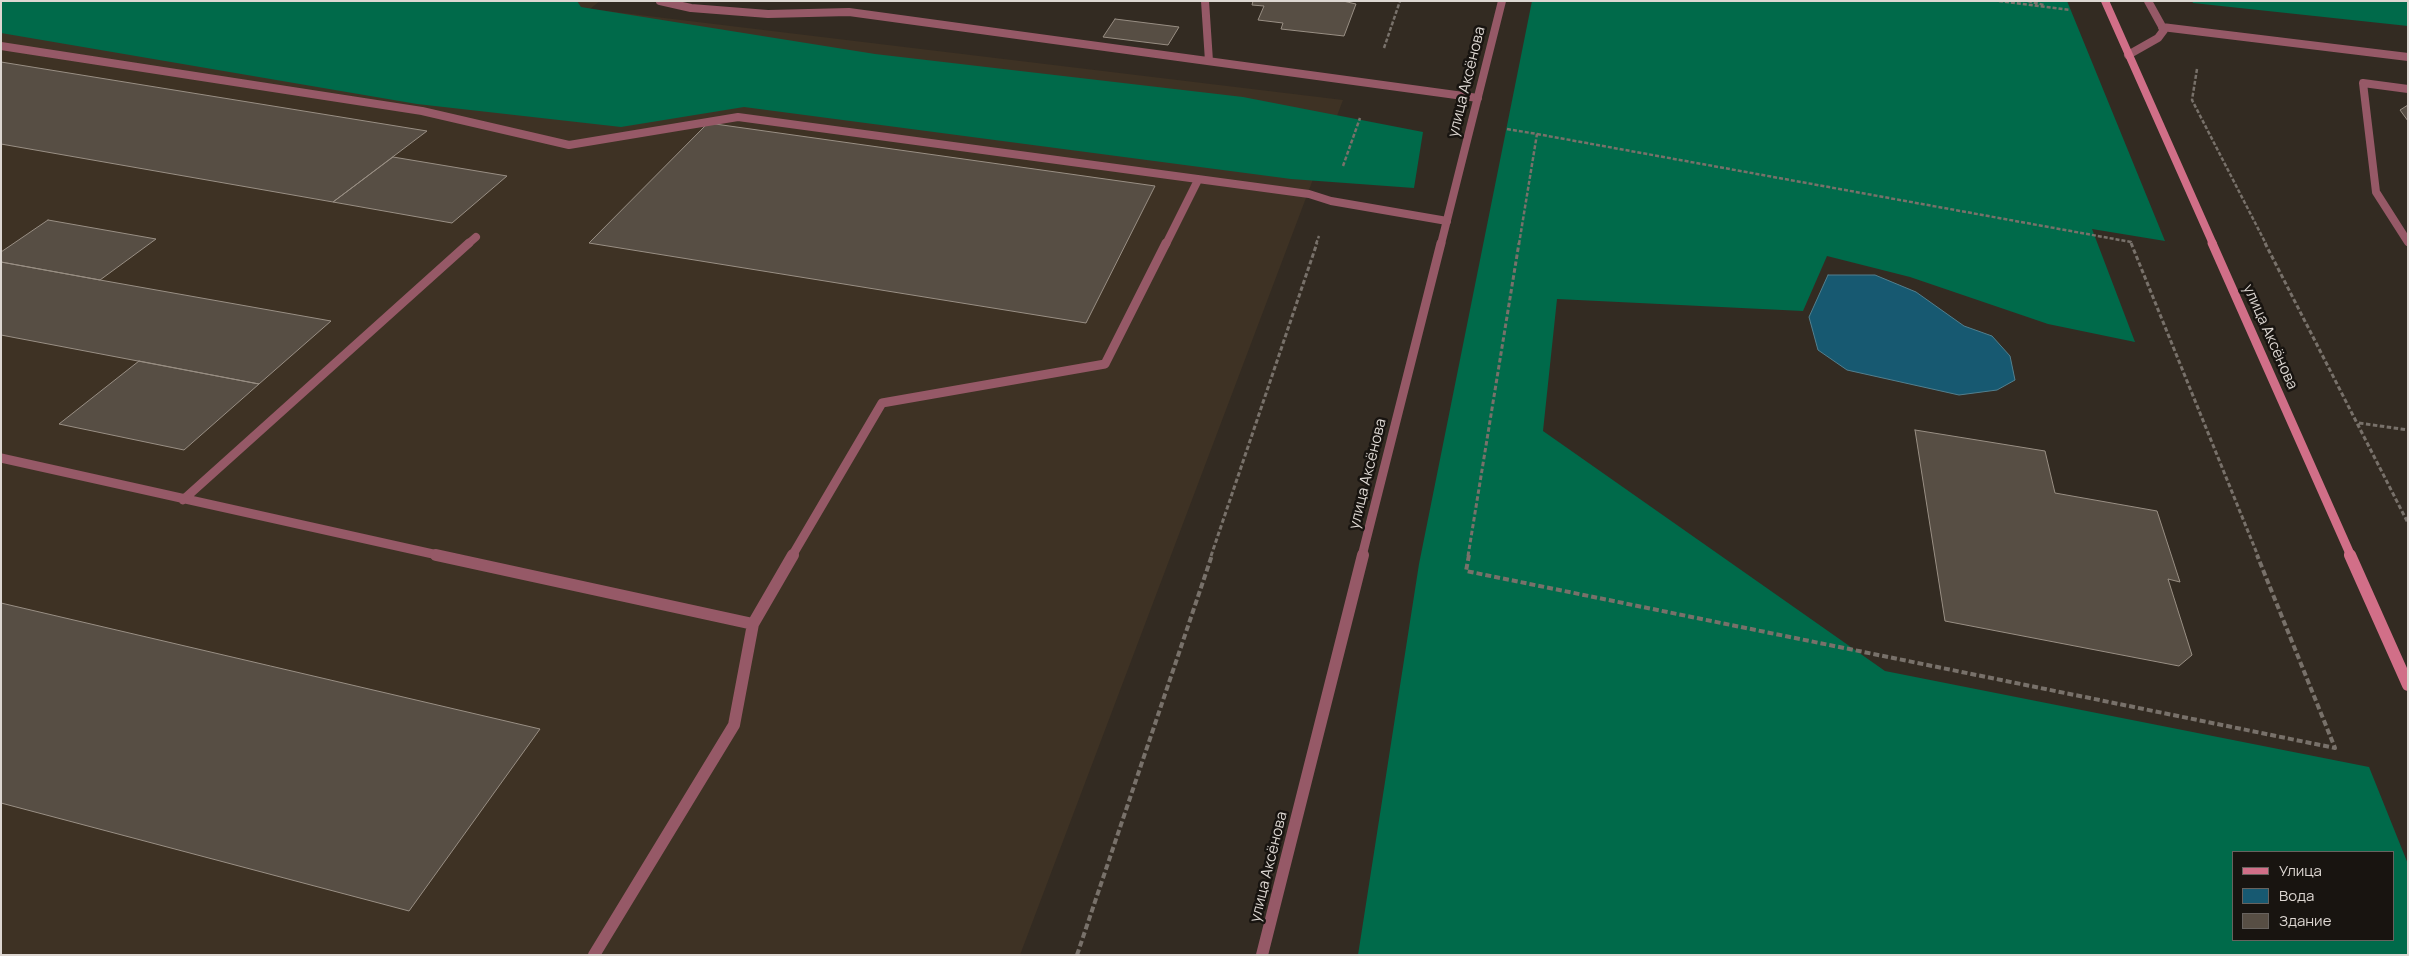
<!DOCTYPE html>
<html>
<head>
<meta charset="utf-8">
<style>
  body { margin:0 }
  #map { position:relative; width:2409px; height:956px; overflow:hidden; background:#332b22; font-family:Manrope,sans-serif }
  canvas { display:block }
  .frame { position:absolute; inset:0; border:2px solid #ddd7d2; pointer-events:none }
  .legend { position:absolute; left:2232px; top:851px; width:162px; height:90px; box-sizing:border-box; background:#181410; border:1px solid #67625e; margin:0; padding:6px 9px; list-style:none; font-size:15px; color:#ddd7d2 }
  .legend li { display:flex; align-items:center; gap:10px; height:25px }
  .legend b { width:25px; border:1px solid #67625e }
</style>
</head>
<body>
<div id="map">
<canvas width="2409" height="956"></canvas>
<div class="frame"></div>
<ul class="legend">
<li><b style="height:6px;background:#d16f88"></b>Улица</li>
<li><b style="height:14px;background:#175971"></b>Вода</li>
<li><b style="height:14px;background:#574e44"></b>Здание</li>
</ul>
</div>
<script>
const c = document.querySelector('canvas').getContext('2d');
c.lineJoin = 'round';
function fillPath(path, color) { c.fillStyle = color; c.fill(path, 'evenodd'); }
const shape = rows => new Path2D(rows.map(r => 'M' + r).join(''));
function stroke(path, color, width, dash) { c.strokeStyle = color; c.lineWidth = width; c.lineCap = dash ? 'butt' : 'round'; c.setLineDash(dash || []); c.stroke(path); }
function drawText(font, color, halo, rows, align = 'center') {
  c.font = font + ' Manrope,sans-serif'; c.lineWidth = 5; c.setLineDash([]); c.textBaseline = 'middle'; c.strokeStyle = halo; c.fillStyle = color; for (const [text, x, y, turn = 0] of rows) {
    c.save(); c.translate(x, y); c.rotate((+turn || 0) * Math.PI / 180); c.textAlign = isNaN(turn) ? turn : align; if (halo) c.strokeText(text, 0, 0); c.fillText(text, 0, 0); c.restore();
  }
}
fillPath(shape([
  [1,1,600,1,590,9,1343,100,1020,955,1,955]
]), '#3e3224');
fillPath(shape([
  [1,1,577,1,581,7,875,54,1243,97,1423,132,1414,188,1291,179,744,107,621,127,417,104,1,33],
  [1532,1,2067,1,2165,241,2092,229,2135,342,2048,324,1910,277,1827,256,1803,311,1557,299,1543,431,1885,671,2369,767,2408,864,2408,955,1358,955,1419,564],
  [2233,852,2393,852,2393,940,2233,940],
  [2192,1,2408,1,2408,26,2193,3]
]), '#006a4a');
const water = shape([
  [1828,275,1875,275,1916,292,1964,326,1992,336,2010,356,2015,380,1997,390,1959,395,1847,370,1818,350,1809,317,1828,275]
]);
fillPath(water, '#175971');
stroke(water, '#527f8e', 1);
const building = shape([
  [1253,1,1343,1,1356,4,1344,36,1281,29,1283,23,1258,20,1264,6,1252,5,1253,1],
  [1115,19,1179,27,1168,45,1103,37,1115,19],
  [1,62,427,131,333,202,1,144,1,62],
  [2408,105,2408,121,2400,110,2408,105],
  [708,123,1155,186,1086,323,589,243,708,123],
  [393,157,507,176,452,223,333,202,393,157],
  [48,220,156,239,100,280,1,262,1,252,48,220],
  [1,262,100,280,331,321,259,384,1,335,1,262],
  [139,361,259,384,184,450,59,424,139,361],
  [1915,430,2045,451,2055,493,2157,511,2180,582,2168,579,2192,655,2179,666,1945,621,1915,430],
  [1,603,540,729,409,911,1,803,1,603]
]);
fillPath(building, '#574e44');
stroke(building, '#998f84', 1);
stroke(shape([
  [1999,1,2070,10],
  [2028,1,2044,5],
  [1384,48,1400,1],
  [2197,69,2192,100,2266,244],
  [1507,129,1537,134],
  [1537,134,2131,242,2132,244],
  [1343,166,1360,118],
  [1316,244,1319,236],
  [1519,244,1537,134]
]), '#78716a', 2.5, [4, 2]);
stroke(shape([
  [2131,243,2258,556],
  [2265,243,2408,523],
  [2359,423,2408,430],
  [1211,556,1317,243],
  [1468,556,1519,243]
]), '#78716a', 3, [4.5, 2.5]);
stroke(shape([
  [1469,555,1466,571,2335,748,2257,555],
  [1077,955,1212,555]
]), '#78716a', 4, [6, 3]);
stroke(shape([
  [660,1,691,8,768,14,849,12,1478,98],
  [1205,1,1209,61],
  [2162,27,2408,57],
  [1,46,422,111,569,145,738,117,1309,194,1331,201,1447,221],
  [2128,55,2158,38,2164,30,2148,1],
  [2408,89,2363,83,2376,192,2408,242],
  [468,244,476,237],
  [1166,244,1198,180]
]), '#965967', 8);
stroke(shape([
  [1,458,442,556],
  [183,500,469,243],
  [792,556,882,403,1105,364,1166,243]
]), '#965967', 9);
stroke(shape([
  [436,555,753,624,734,725,594,955],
  [753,624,793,555]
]), '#965967', 12);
stroke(shape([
  [1441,244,1502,1]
]), '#965967', 8);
stroke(shape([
  [1362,556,1441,243]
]), '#965967', 9);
stroke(shape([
  [1262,955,1363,555]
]), '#965967', 12);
stroke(shape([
  [2105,1,2213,244]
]), '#d16f88', 8);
stroke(shape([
  [2212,243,2351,556]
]), '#d16f88', 9);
stroke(shape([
  [2350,555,2408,685]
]), '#d16f88', 12);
drawText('15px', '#ddd7d2', '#181410', [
  ["улица Аксёнова",1467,82,-76],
  ["улица Аксёнова",2270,337,66],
  ["улица Аксёнова",1368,474,-76],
  ["улица Аксёнова",1269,867,-76]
]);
</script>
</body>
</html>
